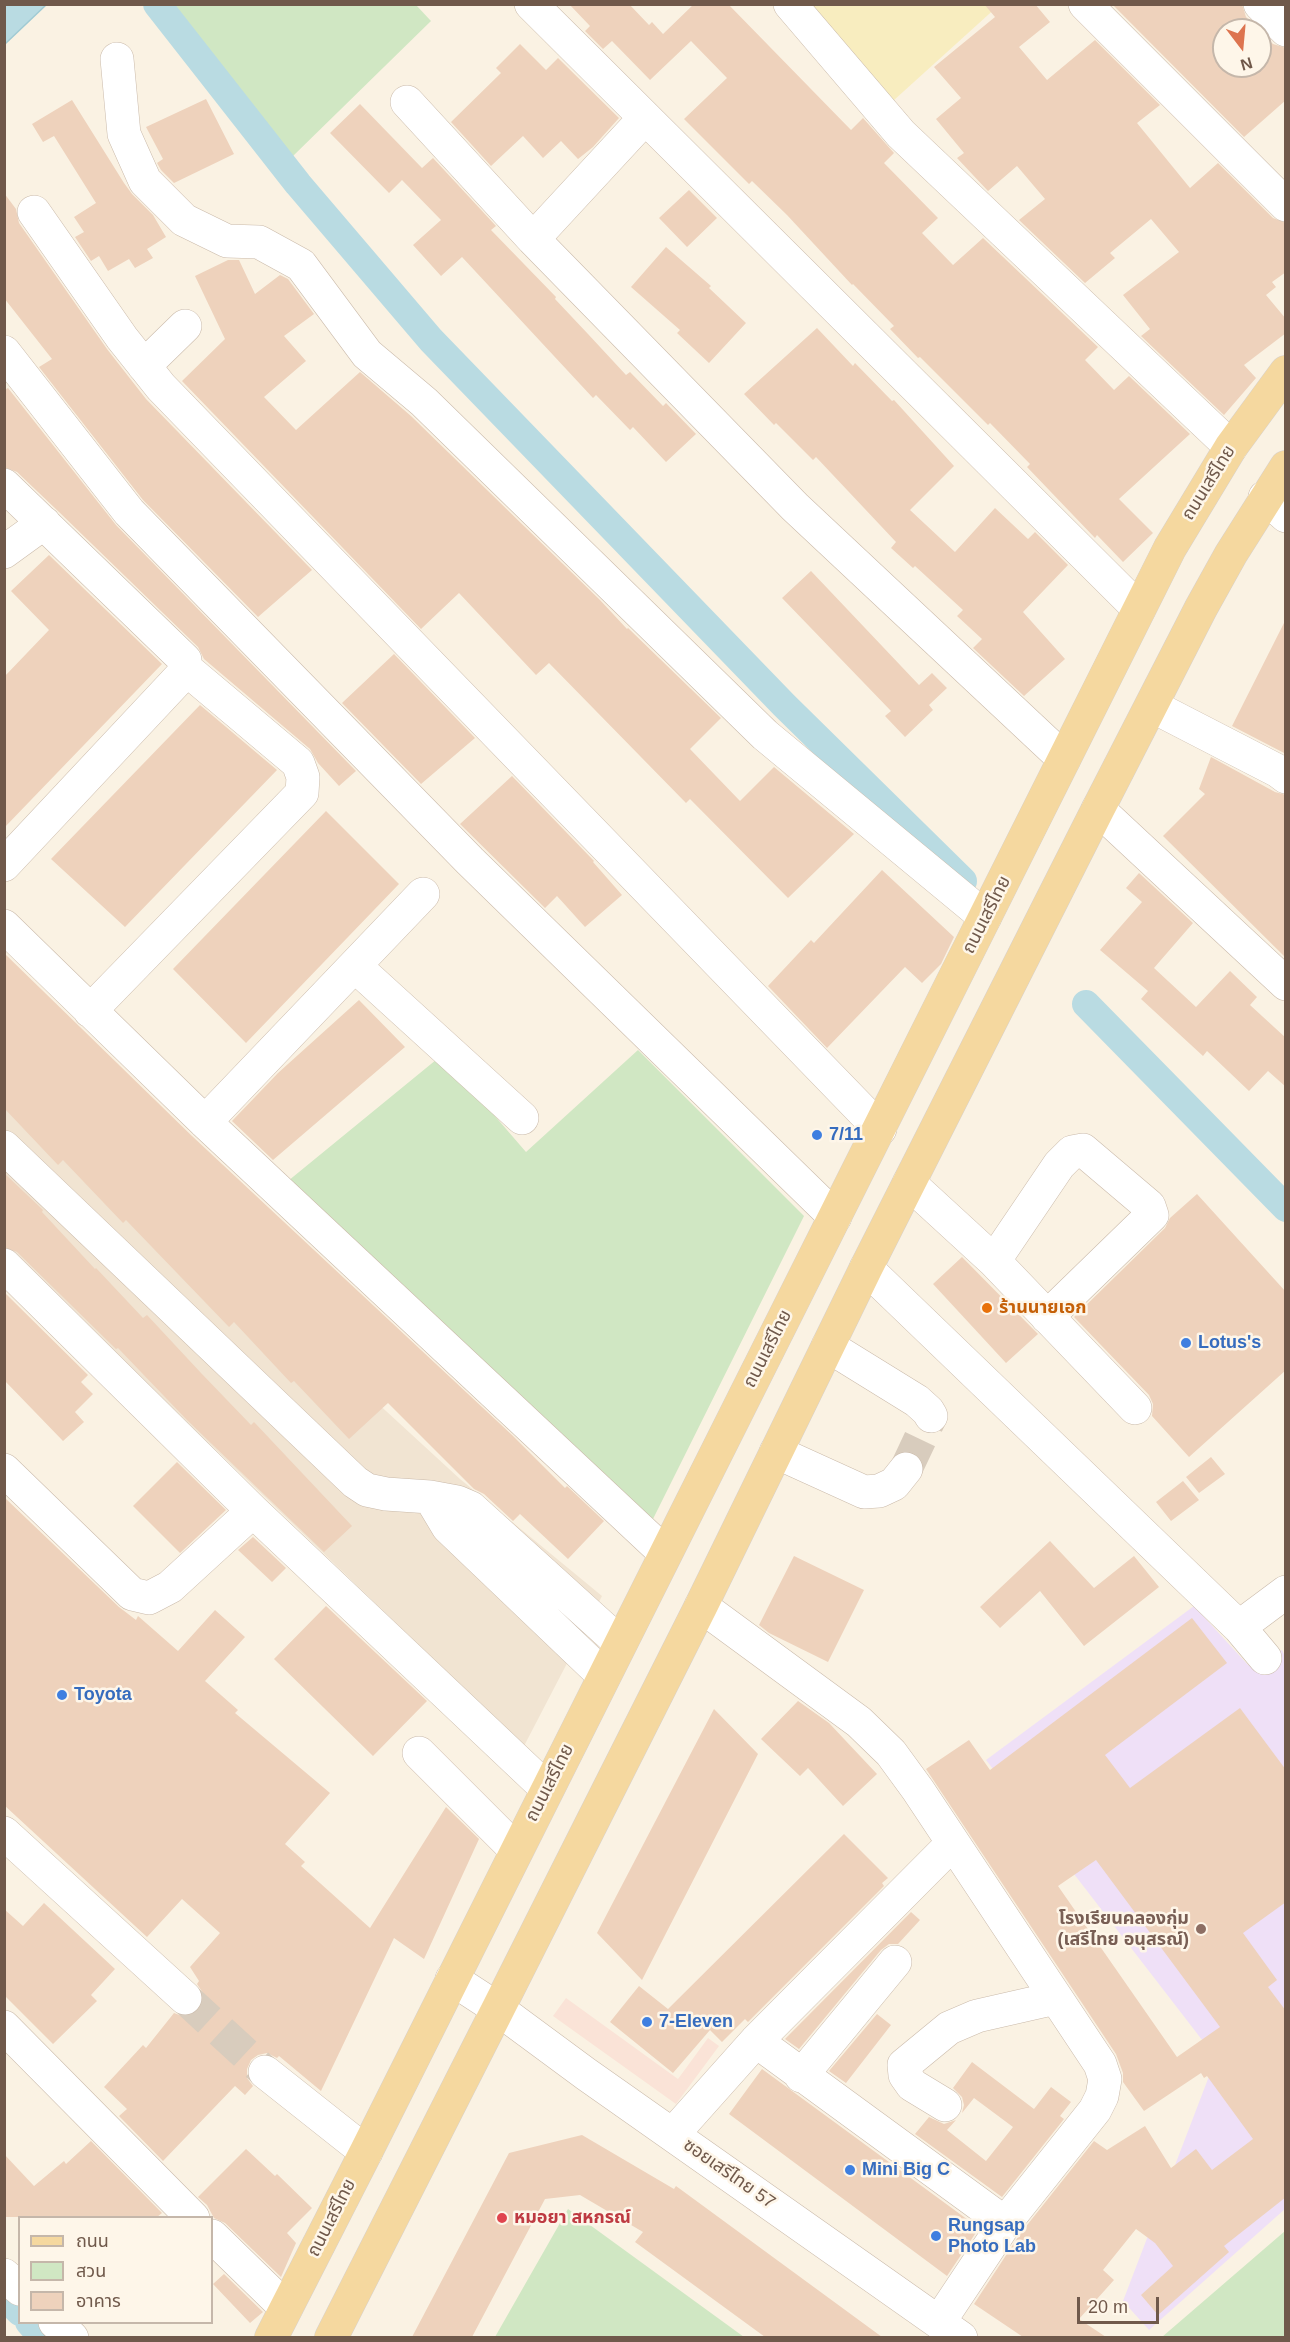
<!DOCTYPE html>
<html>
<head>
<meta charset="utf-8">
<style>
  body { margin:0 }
  #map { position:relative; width:1290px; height:2342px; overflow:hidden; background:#faf2e3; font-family:Helvetica,"Noto Sans Thai",sans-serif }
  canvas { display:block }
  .frame { position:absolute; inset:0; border:6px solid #70594b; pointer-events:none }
  .legend { position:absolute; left:18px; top:2216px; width:195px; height:108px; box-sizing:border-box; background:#fef6e9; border:2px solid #c5b7aa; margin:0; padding:8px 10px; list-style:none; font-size:18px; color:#70594b }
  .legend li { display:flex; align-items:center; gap:12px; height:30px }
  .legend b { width:30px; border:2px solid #c5b7aa }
  .north { position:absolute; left:1212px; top:18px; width:60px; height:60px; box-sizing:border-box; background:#fef6e9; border:2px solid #c5b7aa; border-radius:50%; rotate:164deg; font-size:16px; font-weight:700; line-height:24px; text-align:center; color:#70594b }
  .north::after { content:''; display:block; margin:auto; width:21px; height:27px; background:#dd744f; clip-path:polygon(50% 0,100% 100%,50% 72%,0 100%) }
  .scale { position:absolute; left:1077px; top:2297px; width:82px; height:27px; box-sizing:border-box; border:3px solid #70594b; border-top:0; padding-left:8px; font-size:18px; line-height:21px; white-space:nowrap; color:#70594b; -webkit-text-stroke:4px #fef6e9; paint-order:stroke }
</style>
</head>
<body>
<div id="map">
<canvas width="1290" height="2342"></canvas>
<div class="frame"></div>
<ul class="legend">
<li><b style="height:8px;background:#f5d89f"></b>ถนน</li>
<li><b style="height:16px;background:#d0e7c3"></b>สวน</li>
<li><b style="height:16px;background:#eed2bc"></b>อาคาร</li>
</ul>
<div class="north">N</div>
<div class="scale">20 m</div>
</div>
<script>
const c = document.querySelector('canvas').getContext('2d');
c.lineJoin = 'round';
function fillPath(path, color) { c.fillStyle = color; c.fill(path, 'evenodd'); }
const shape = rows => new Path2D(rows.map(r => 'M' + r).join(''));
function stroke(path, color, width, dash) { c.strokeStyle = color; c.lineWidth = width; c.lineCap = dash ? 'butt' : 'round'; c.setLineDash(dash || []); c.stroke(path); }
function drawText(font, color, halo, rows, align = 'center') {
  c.font = font + ' Helvetica,"Noto Sans Thai",sans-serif'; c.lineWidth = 5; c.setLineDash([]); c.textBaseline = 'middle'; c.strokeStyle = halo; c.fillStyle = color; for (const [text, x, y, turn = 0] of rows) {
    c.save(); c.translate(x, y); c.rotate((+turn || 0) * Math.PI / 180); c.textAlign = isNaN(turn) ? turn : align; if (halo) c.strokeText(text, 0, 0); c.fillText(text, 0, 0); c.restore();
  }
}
fillPath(shape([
  [4,1060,460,1479,602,1596,524,1746,5,1247]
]), '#f1e4d2');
fillPath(shape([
  [566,1998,678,2079,708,2038,719,2046,676,2104,553,2016]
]), '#fae3d7');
fillPath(shape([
  [1194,1606,1248,1665,1282,1650,1285,1656,1285,2209,1149,2330,1123,2301,1216,2058,986,1760]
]), '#efe0f7');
fillPath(shape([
  [172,5,416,5,431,21,293,156],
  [638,1050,804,1216,649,1527,288,1181,442,1055,526,1152],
  [568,2209,744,2337,495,2337],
  [1285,2231,1285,2337,1162,2337]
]), '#d0e7c3');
fillPath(shape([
  [804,5,999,5,893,101]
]), '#f8edbf');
const water = shape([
  [5,4,46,4,46,5,5,44,5,4]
]);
fillPath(water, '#b9dbe2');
stroke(water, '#a0cad3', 1.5);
stroke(shape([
  [157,4,298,184,431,340,784,705,963,881],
  [1086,1004,1286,1208],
  [4,2296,20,2312],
  [29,2322,43,2338]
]), '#b9dbe2', 28);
fillPath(shape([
  [569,4,629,4,649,25,652,22,663,34,694,4,728,4,851,130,863,118,894,153,884,163,938,218,922,233,953,265,983,238,1098,347,1085,360,1114,390,1129,376,1190,434,1119,499,1153,533,1123,562,1097,535,1095,538,1027,467,1030,464,990,423,988,425,920,357,918,358,890,329,894,326,853,284,852,285,787,215,752,181,749,184,684,119,727,78,691,41,650,80,612,41,603,49,585,31,590,26],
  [984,4,1035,4,1050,22,1019,47,1047,80,1095,40,1160,105,1137,123,1190,188,1218,163,1273,218,1286,223,1286,272,1272,282,1276,287,1266,295,1286,319,1286,333,1244,365,1256,378,1224,415,1141,336,1150,329,1123,295,1179,252,1151,219,1110,253,1115,258,1085,283,1019,220,1045,199,1017,166,988,191,957,158,964,153,936,119,961,98,934,67,995,17],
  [1112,4,1242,4,1246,17,1259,30,1224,30,1224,66,1260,66,1260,31,1273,44,1286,48,1286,100,1244,137],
  [520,44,546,70,558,58,619,118,593,147,578,159,561,141,543,158,523,136,491,166,451,122,501,73,496,68],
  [206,99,234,154,174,183,161,170,157,163,163,159,146,127],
  [72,100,124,183,132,194,153,215,166,237,147,249,153,258,135,268,129,259,108,271,99,256,91,261,75,237,84,232,74,217,96,203,54,136,43,142,32,124],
  [360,104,422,168,433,158,496,226,491,230,556,297,555,299,588,334,626,375,630,372,663,406,666,403,696,434,666,462,633,427,630,430,596,395,593,398,462,257,441,276,413,245,441,220,402,180,389,193,330,133],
  [689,190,717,218,687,247,659,218],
  [4,193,16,209,19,223,107,349,146,399,312,570,258,617,143,500,39,367,52,359,4,298],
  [666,247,711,286,709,288,746,323,709,363,677,333,680,330,631,287],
  [228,260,239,260,255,294,280,275,288,279,314,314,284,336,306,361,264,397,296,430,360,372,411,416,600,600,627,629,628,628,721,718,690,749,740,801,774,767,854,834,788,898,690,799,686,803,549,663,536,675,459,593,421,629,182,381,225,339,195,276],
  [817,328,853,366,855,363,892,401,894,400,954,466,910,510,955,552,995,508,1028,539,1035,532,1068,565,1023,612,1065,659,1024,696,973,648,982,639,957,616,963,610,915,566,913,568,891,548,896,542,816,457,813,460,776,423,774,425,744,394],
  [8,388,116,525,356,771,339,786,318,763,310,749,204,659,198,647,59,512,17,472,4,467,4,390],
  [49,555,162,664,4,828,4,677,49,630,11,591],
  [811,571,919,685,932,673,947,688,929,705,933,710,905,737,885,716,891,711,782,598],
  [1286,619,1286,754,1232,726],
  [394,654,475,738,421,784,342,703],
  [200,705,277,770,125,927,51,859],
  [1211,757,1275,792,1286,795,1286,958,1163,836,1205,794,1199,789],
  [512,776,594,861,593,862,622,895,585,927,557,896,545,908,460,824],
  [326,811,399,884,246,1043,173,969],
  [882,870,954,937,941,964,922,983,905,967,827,1048,768,986,811,940,814,943],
  [1139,873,1193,923,1154,968,1196,1007,1230,971,1257,997,1250,1005,1286,1038,1286,1087,1268,1071,1249,1091,1207,1051,1203,1056,1141,999,1148,991,1100,950,1142,902,1126,888],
  [4,953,192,1136,512,1435,565,1488,567,1486,604,1521,568,1559,520,1514,513,1521,484,1494,474,1489,388,1403,349,1439,294,1381,291,1383,234,1322,229,1327,126,1220,123,1223,63,1160,58,1165,4,1108],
  [359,1000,405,1047,273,1160,232,1121,278,1073],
  [4,1173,43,1210,42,1212,95,1269,96,1268,143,1318,147,1315,201,1373,251,1425,254,1422,352,1526,324,1552,187,1420,118,1348,116,1349,17,1252,4,1247],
  [1197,1194,1286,1292,1286,1370,1189,1457,1152,1416,1153,1404,1149,1395,1074,1317,1165,1228,1170,1218],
  [962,1257,1038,1334,1006,1363,933,1284],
  [4,1292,88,1375,81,1382,93,1394,75,1412,84,1422,63,1441,4,1380],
  [1211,1457,1225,1474,1199,1493,1186,1477],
  [177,1462,226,1510,180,1553,133,1506],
  [1183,1481,1199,1500,1171,1521,1156,1502],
  [4,1497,119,1607,136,1620,138,1616,178,1651,215,1610,245,1637,205,1681,238,1710,235,1713,330,1793,285,1844,305,1862,301,1866,370,1928,446,1807,479,1839,424,1959,394,1938,321,2091,279,2056,277,2058,267,2053,258,2055,251,2060,247,2069,247,2078,253,2086,245,2095,235,2086,163,2161,119,2116,127,2109,104,2087,143,2045,146,2048,174,2013,182,2016,190,2016,199,2010,203,2001,203,1993,197,1984,199,1981,190,1967,220,1933,182,1899,147,1937,4,1805],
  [253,1537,286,1568,272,1582,238,1550],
  [1050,1541,1094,1588,1134,1556,1159,1587,1084,1646,1040,1591,1000,1628,980,1607],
  [794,1556,864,1590,828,1662,769,1633,759,1625],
  [326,1606,427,1701,373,1756,274,1659],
  [1192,1618,1227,1663,1105,1755,1130,1788,1240,1708,1286,1770,1286,1902,1243,1933,1277,1980,1268,1987,1286,2011,1286,2197,1224,2246,1229,2252,1158,2315,1141,2295,1173,2266,1155,2243,1136,2229,1103,2270,1114,2280,1079,2319,1106,2337,1023,2337,974,2304,1020,2234,1094,2141,1107,2150,1145,2126,1171,2168,1196,2149,1212,2170,1253,2139,1207,2076,1204,2078,1201,2073,1144,2111,1123,2082,1123,2073,1116,2054,926,1769,969,1740,990,1770],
  [1096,1860,1220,2027,1177,2057,1058,1886],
  [798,1701,829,1723,877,1774,843,1806,808,1768,800,1776,761,1739],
  [714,1709,758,1754,642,1980,597,1933],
  [844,1834,888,1878,882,1883,884,1886,748,2022,745,2019,722,2042,710,2030,673,2073,610,2022,639,1986,668,2009],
  [44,1903,115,1969,91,1995,97,2001,53,2044,4,1995,4,1909,23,1926],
  [911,1912,920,1920,898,1944,889,1944,881,1950,799,2049,785,2039],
  [877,2014,891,2025,846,2083,829,2071],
  [972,2062,1034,2109,1051,2087,1071,2102,1060,2116,1064,2119,1002,2197,915,2134,929,2117,944,2124,956,2120,947,2130,986,2161,1013,2127,974,2098,962,2113,964,2105,962,2097,953,2088],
  [762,2069,979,2228,947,2276,729,2114],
  [582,2135,674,2189,676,2186,882,2337,765,2337,635,2242,643,2232,580,2195,545,2199,472,2337,412,2337,509,2153],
  [91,2141,162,2213,157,2217,4,2217,4,2154,34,2186,64,2161,66,2164],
  [246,2149,275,2176,277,2174,312,2208,287,2233,296,2243,281,2277,225,2223,214,2218,207,2205,198,2197],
  [224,2274,263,2312,250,2323,213,2284]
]), '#eed2bc');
stroke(shape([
  [906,1469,931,1416],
  [185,1998,265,2072]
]), '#d8ccbd', 33, [33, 16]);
const minor = shape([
  [531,4,1139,609],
  [790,4,901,134,1231,447],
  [1085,4,1286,205],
  [1260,4,1286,30],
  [117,59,124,134,145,181,184,220,227,241,259,242,301,265,367,354,424,402,765,735,985,917],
  [407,102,533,239,795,507,1064,759],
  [34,212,122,338,161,387,880,1129],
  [533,239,644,119],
  [4,352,129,512,470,861,835,1217],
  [144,366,185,326],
  [4,485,185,660,185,668,183,674,4,865],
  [1265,497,1286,516],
  [4,552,44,523],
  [1152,706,1278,771,1286,777],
  [1098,809,1286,984],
  [4,926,205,1122,665,1553],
  [355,966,522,1118],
  [90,1011,302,793,303,777,298,763,185,668],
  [205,1122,423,894],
  [4,1147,355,1482,367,1490,386,1494,430,1497,457,1502,471,1508,620,1643],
  [909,1183,994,1261,1135,1408],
  [994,1261,1059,1165,1072,1152,1083,1150,1149,1206,1152,1215,1047,1317],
  [4,1265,253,1511,547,1789],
  [866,1268,1239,1627,1265,1658],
  [828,1346,917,1401,928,1411,931,1416],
  [776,1452,864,1492,879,1491,894,1484,906,1469],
  [4,1470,132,1594,149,1598,170,1587,253,1511],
  [430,1497,448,1527,604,1676],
  [701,1606,859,1722,891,1753,918,1790,1100,2064,1105,2079,1102,2096,1095,2110,1005,2223,939,2322],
  [1239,1627,1286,1592],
  [419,1753,516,1850],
  [4,1833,185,1998],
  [452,1979,498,2009,586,2074,961,2338],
  [4,2027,193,2218],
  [756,2041,1005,2223],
  [265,2072,366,2152],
  [801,2076,895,1962],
  [945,2105,912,2085,905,2075,904,2065,949,2028,977,2016,1056,1998],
  [673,2134,756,2041,953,1843],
  [212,2236,286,2308],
  [4,2275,20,2289],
  [55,2322,72,2338]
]);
const major = shape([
  [271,2338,366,2152,1170,548,1231,447,1286,372],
  [331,2338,498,2009,701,1606,866,1268,1098,809,1201,608,1231,554,1286,467]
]);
stroke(minor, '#cabaaa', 34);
stroke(major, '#d7d1cd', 34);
stroke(minor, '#fff', 33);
stroke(major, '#f5d89f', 33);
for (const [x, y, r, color] of [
  [817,1135,6,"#3f7fe0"],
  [987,1308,6,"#e8710a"],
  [1186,1343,6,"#3f7fe0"],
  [62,1695,6,"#3f7fe0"],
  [1201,1929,6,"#8d6e63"],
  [647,2022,6,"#3f7fe0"],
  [850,2170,6,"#3f7fe0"],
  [502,2218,6,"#e0444e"],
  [936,2236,6,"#3f7fe0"]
]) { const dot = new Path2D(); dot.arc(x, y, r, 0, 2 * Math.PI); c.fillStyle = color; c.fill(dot); stroke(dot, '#fef6e9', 2); }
drawText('18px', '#70594b', '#fef6e9', [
  ["ถนนเสรีไทย",1209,483,-58],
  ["ถนนเสรีไทย",987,915,-63],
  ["ถนนเสรีไทย",768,1349,-63],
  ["ถนนเสรีไทย",550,1783,-63],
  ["ซอยเสรีไทย 57",729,2174,35],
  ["ถนนเสรีไทย",332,2218,-63]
]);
drawText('bold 18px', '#366cbe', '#fef6e9', [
  ["7/11",829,1135],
  ["Lotus's",1198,1343],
  ["Toyota",74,1695],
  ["7-Eleven",659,2022],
  ["Mini Big C",862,2170],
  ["Rungsap",948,2226],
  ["Photo Lab",948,2247]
], 'left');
drawText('bold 18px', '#c56008', '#fef6e9', [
  ["ร้านนายเอก",999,1308]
], 'left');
drawText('bold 18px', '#785e54', '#fef6e9', [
  ["โรงเรียนคลองกุ่ม",1189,1919],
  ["(เสรีไทย อนุสรณ์)",1189,1940]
], 'right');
drawText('bold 18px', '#be3a42', '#fef6e9', [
  ["หมอยา สหกรณ์",514,2218]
], 'left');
</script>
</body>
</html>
